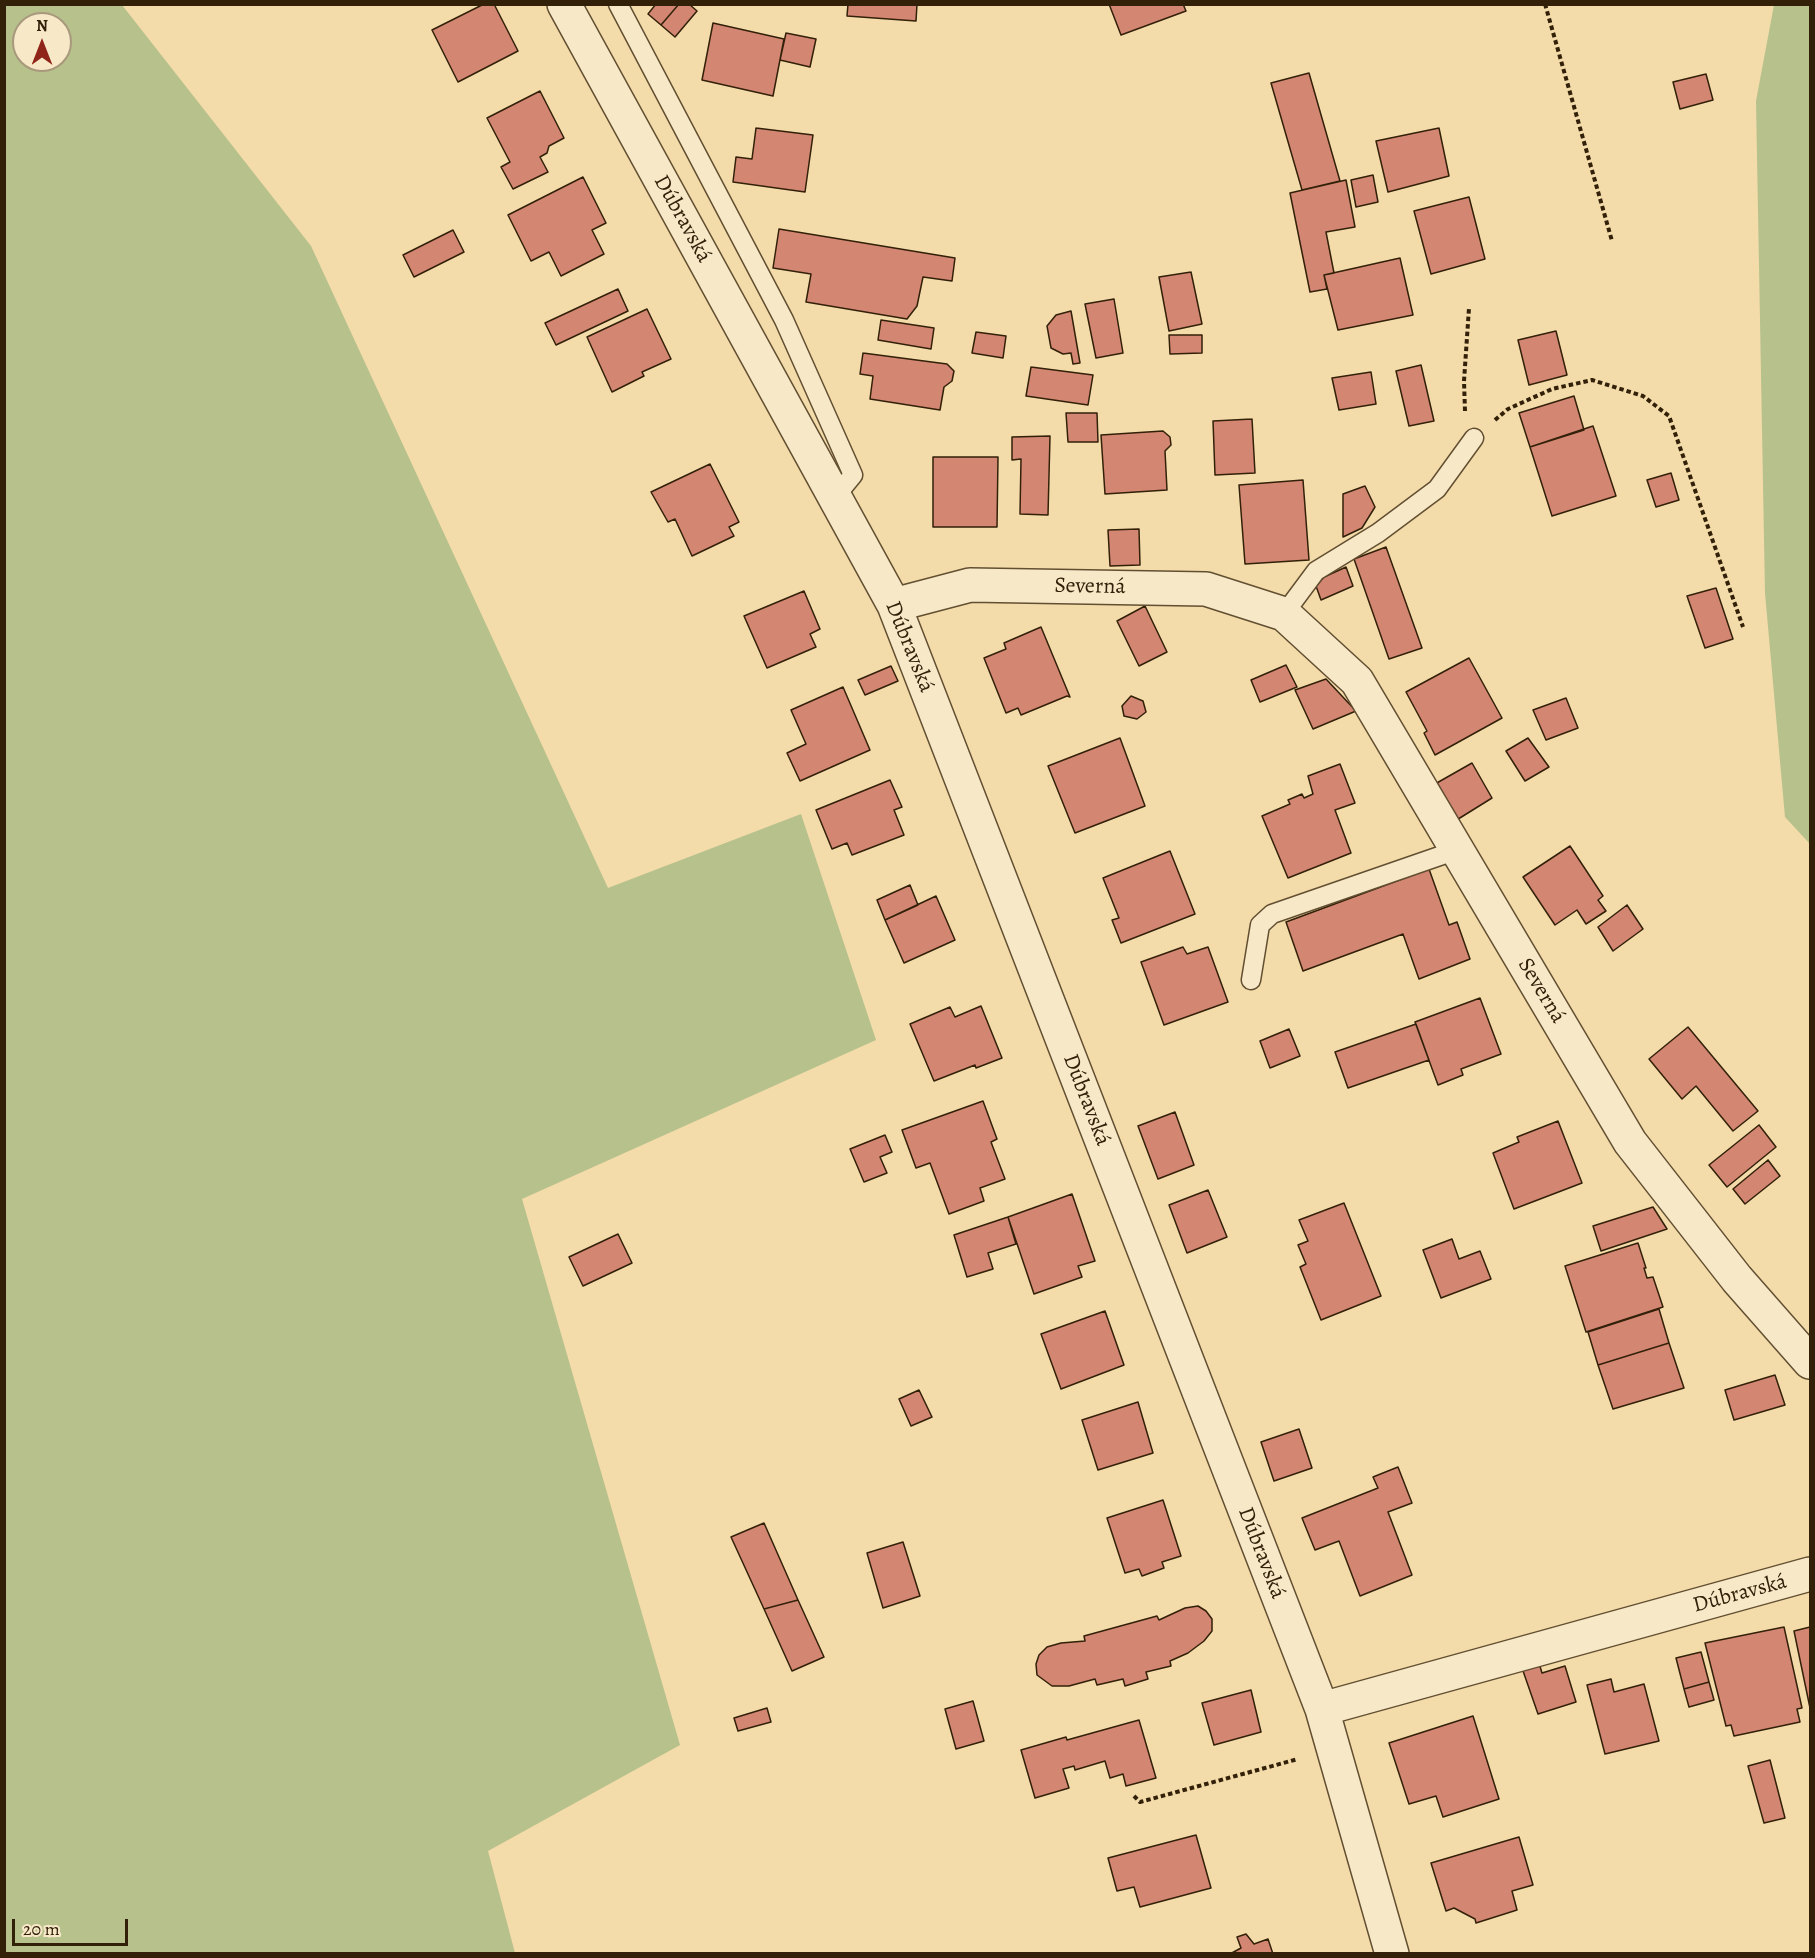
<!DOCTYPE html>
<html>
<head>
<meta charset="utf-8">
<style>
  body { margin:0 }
  #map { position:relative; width:1815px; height:1958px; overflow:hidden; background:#f3dbaa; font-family:Alegreya,serif }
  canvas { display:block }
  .frame { position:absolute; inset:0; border:6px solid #322009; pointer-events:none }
  .north { position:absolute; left:12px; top:12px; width:60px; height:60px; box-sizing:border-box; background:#f7e8c8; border:2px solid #a8987c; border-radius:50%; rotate:0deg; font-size:16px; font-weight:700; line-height:24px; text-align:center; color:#322009 }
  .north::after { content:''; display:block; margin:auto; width:21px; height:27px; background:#8f2418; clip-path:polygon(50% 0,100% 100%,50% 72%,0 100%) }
  .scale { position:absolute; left:12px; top:1919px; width:116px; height:27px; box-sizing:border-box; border:3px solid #322009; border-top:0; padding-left:8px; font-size:18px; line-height:21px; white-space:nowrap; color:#322009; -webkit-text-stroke:4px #f7e8c8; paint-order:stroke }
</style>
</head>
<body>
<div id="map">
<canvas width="1815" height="1958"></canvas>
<div class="frame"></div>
<div class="north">N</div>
<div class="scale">20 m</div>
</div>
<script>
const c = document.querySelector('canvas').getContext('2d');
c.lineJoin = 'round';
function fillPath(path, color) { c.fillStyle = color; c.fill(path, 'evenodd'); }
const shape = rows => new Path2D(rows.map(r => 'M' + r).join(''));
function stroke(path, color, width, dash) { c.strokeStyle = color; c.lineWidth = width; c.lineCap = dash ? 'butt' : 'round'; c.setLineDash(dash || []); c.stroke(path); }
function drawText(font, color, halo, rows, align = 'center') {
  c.font = font + ' Alegreya,serif'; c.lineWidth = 4.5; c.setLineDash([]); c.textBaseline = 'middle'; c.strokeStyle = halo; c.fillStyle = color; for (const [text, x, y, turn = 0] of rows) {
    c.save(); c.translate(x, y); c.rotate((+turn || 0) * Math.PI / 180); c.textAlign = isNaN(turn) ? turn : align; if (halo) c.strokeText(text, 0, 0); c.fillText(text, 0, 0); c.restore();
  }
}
fillPath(shape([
  [5,4,122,5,311,246,608,888,801,814,876,1040,522,1199,680,1745,488,1851,515,1953,5,1953],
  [24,24,60,24,60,60,24,60],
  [1774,5,1810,5,1810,844,1785,817,1765,593,1756,101]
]), '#b6c18c');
const building = shape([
  [484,4,494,4,518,51,458,82,432,30,484,4],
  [656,4,679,4,661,25,648,14,656,4],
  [679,4,689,4,697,11,675,37,661,25,679,4],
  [848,4,917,4,916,21,847,16,848,4],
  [1109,4,1183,4,1186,11,1121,35,1109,4],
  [713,23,784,39,773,96,702,80,713,23],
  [786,33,816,39,810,67,780,60,786,33],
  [1309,73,1340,181,1302,190,1271,83,1309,73],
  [1706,74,1713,100,1680,109,1673,82,1706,74],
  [540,91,564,138,549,146,547,153,540,157,548,172,513,189,501,167,510,162,487,118,540,91],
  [756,128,813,135,805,192,733,182,736,157,752,159,756,128],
  [1439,128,1449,176,1388,192,1376,141,1439,128],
  [1373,175,1378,202,1356,207,1351,180,1373,175],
  [583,177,606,223,592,230,604,254,561,276,549,252,531,261,508,215,583,177],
  [1346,180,1355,227,1326,232,1334,273,1324,275,1327,289,1310,292,1290,193,1346,180],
  [1469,197,1485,259,1431,274,1414,211,1469,197],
  [779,229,955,258,952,281,923,277,917,306,907,319,806,302,811,274,773,268,779,229],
  [453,230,464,252,414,277,403,255,453,230],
  [1400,258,1413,315,1338,330,1324,275,1400,258],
  [1191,272,1202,324,1169,331,1159,277,1191,272],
  [618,289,628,311,556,345,545,323,618,289],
  [1114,299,1123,353,1096,358,1085,304,1114,299],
  [647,309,671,359,642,372,644,376,612,392,587,337,647,309],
  [1071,311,1080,363,1073,364,1071,353,1063,354,1051,348,1047,326,1056,315,1071,311],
  [881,320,934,328,931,349,878,340,881,320],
  [1556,331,1567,375,1529,385,1518,340,1556,331],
  [976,332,1006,336,1003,358,972,353,976,332],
  [1169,335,1202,335,1202,353,1170,354,1169,335],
  [863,353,947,364,954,371,952,381,944,387,940,410,870,399,873,376,860,374,863,353],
  [1421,365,1434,421,1409,426,1396,371,1421,365],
  [1031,367,1093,375,1088,405,1026,396,1031,367],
  [1371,372,1376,404,1339,410,1332,378,1371,372],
  [1574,396,1584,430,1530,447,1519,413,1574,396],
  [1066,413,1097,413,1098,442,1068,442,1066,413],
  [1252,419,1255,473,1215,475,1213,421,1252,419],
  [1593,426,1616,496,1552,516,1530,447,1593,426],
  [1163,431,1170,437,1171,445,1165,451,1167,490,1105,494,1101,435,1163,431],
  [1050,436,1048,515,1020,514,1021,459,1012,460,1012,437,1050,436],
  [933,457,998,457,997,527,933,527,933,457],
  [710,464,739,522,729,527,734,536,692,556,675,519,668,522,651,492,710,464],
  [1671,473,1679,500,1656,507,1647,480,1671,473],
  [1303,480,1309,560,1245,564,1239,485,1303,480],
  [1365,486,1375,507,1362,528,1343,537,1343,494,1365,486],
  [1139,529,1140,565,1110,566,1108,530,1139,529],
  [1386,547,1422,648,1389,659,1354,559,1386,547],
  [1346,567,1353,586,1321,600,1316,586,1324,577,1346,567],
  [1716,588,1733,639,1705,648,1687,596,1716,588],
  [804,591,820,629,810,634,816,647,767,668,744,616,804,591],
  [1145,606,1167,652,1139,666,1117,621,1145,606],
  [1041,627,1070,697,1067,696,1021,715,1018,708,1006,713,984,658,1006,649,1004,643,1041,627],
  [1469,658,1502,718,1435,755,1424,733,1427,731,1406,692,1469,658],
  [1286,665,1297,687,1260,702,1251,680,1286,665],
  [891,666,898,681,865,695,858,680,891,666],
  [1326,679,1356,711,1313,729,1295,690,1326,679],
  [843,687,870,750,800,781,787,753,806,744,791,710,843,687],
  [1131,696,1143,701,1146,712,1137,719,1124,716,1122,706,1131,696],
  [1566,698,1578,728,1546,740,1533,710,1566,698],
  [1120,738,1145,806,1075,833,1048,766,1120,738],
  [1528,738,1549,767,1525,781,1506,751,1528,738],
  [1472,763,1492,798,1455,821,1435,784,1472,763],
  [1340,764,1355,803,1335,810,1351,853,1288,878,1262,816,1290,804,1288,800,1302,794,1304,798,1313,794,1308,776,1340,764],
  [890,780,902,807,894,810,904,835,852,855,847,843,832,849,816,810,890,780],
  [1570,846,1603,896,1598,900,1606,911,1586,924,1577,910,1555,925,1523,877,1570,846],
  [1170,851,1195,914,1121,943,1112,920,1119,918,1103,878,1170,851],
  [1429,869,1449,925,1457,922,1470,959,1419,979,1403,934,1303,971,1286,922,1429,869],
  [910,885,918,905,885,920,877,900,910,885],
  [936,896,955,940,904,963,885,920,936,896],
  [1627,905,1643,929,1613,951,1598,927,1627,905],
  [1183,947,1187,954,1208,947,1228,1002,1164,1025,1141,962,1183,947],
  [1480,998,1501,1054,1461,1069,1463,1075,1438,1085,1415,1022,1480,998],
  [981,1006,1002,1058,976,1068,975,1065,934,1081,910,1024,950,1007,955,1017,981,1006],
  [1416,1024,1429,1060,1348,1088,1335,1052,1416,1024],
  [1688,1027,1758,1111,1733,1131,1696,1086,1682,1099,1649,1059,1688,1027],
  [1289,1029,1300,1056,1270,1068,1260,1041,1289,1029],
  [983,1101,997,1139,991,1142,1005,1179,980,1188,984,1201,949,1214,930,1163,916,1168,902,1130,983,1101],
  [1175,1112,1194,1165,1158,1179,1138,1126,1175,1112],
  [1558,1121,1582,1183,1514,1209,1493,1153,1519,1142,1517,1137,1558,1121],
  [1759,1125,1776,1147,1727,1187,1709,1165,1759,1125],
  [885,1135,892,1152,880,1157,887,1173,864,1182,850,1149,885,1135],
  [1768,1160,1780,1176,1745,1204,1733,1189,1768,1160],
  [1208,1190,1227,1237,1187,1253,1169,1205,1208,1190],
  [1072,1194,1095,1261,1078,1266,1082,1277,1034,1294,1008,1217,1072,1194],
  [1344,1203,1381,1296,1321,1320,1300,1267,1306,1264,1298,1245,1308,1241,1299,1220,1344,1203],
  [1653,1207,1667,1229,1601,1251,1593,1226,1653,1207],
  [1008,1217,1016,1244,988,1253,993,1269,967,1277,954,1235,1008,1217],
  [618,1234,632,1263,583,1286,569,1257,618,1234],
  [1452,1239,1459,1259,1480,1251,1491,1279,1441,1298,1423,1250,1452,1239],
  [1638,1243,1646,1268,1644,1268,1647,1278,1653,1277,1663,1307,1586,1332,1565,1266,1638,1243],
  [1659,1309,1669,1343,1598,1365,1588,1332,1659,1309],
  [1105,1311,1124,1365,1061,1389,1041,1334,1105,1311],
  [1669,1343,1684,1388,1613,1409,1598,1365,1669,1343],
  [1775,1375,1785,1405,1734,1420,1725,1390,1775,1375],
  [919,1390,932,1417,911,1426,899,1399,919,1390],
  [1138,1402,1153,1453,1098,1470,1082,1420,1138,1402],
  [1299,1429,1312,1468,1274,1481,1261,1442,1299,1429],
  [1398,1467,1412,1503,1388,1512,1412,1575,1360,1596,1339,1541,1315,1550,1302,1518,1378,1488,1373,1477,1398,1467],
  [1163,1500,1181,1556,1162,1562,1164,1568,1142,1576,1139,1569,1125,1573,1107,1518,1163,1500],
  [764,1523,798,1600,764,1609,731,1537,764,1523],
  [903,1542,920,1596,883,1608,867,1553,903,1542],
  [798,1600,824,1657,792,1671,764,1609,798,1600],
  [1198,1606,1206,1611,1212,1619,1212,1631,1204,1641,1188,1653,1170,1661,1171,1666,1146,1672,1148,1679,1125,1686,1123,1679,1097,1685,1095,1679,1069,1686,1052,1686,1037,1675,1036,1664,1039,1655,1047,1647,1061,1643,1085,1641,1084,1636,1157,1616,1159,1620,1185,1608,1198,1606],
  [1784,1627,1802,1708,1797,1709,1800,1722,1734,1736,1731,1725,1726,1726,1705,1643,1784,1627],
  [1810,1627,1810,1708,1794,1631,1810,1627],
  [1701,1652,1709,1682,1684,1689,1676,1658,1701,1652],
  [1539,1663,1542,1673,1565,1666,1576,1702,1538,1714,1522,1668,1539,1663],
  [1611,1679,1614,1692,1644,1684,1659,1741,1605,1754,1587,1685,1611,1679],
  [1709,1682,1714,1700,1689,1707,1684,1689,1709,1682],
  [1251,1690,1261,1732,1214,1745,1202,1703,1251,1690],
  [973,1701,984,1741,956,1749,945,1709,973,1701],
  [767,1708,771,1722,738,1731,734,1718,767,1708],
  [1473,1716,1499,1799,1443,1817,1436,1796,1409,1804,1389,1743,1473,1716],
  [1139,1720,1156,1778,1126,1786,1123,1774,1110,1778,1105,1761,1075,1770,1074,1766,1063,1769,1069,1788,1035,1798,1021,1750,1066,1737,1067,1740,1139,1720],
  [1770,1760,1785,1818,1764,1823,1748,1766,1770,1760],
  [1196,1835,1211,1888,1140,1907,1134,1887,1117,1891,1108,1858,1196,1835],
  [1519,1837,1533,1885,1512,1891,1517,1910,1476,1923,1475,1919,1454,1908,1446,1911,1431,1863,1519,1837],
  [1246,1934,1254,1944,1268,1939,1273,1954,1230,1954,1241,1948,1237,1937,1246,1934]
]);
fillPath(building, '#d38671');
stroke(building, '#322009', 1.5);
const service = shape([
  [618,4,784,320,853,475,835,497],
  [1284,614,1316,571,1378,533,1437,489,1474,438],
  [1251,980,1260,925,1272,914,1457,850]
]);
const minor = shape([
  [564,4,894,605,1322,1709,1392,1954],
  [894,605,970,585,1206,589,1284,614,1357,681,1630,1142,1737,1279,1810,1362],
  [1322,1709,1810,1574]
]);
stroke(service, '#624f31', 21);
stroke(minor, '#624f31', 36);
stroke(shape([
  [1545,4,1612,241],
  [1465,411,1464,381,1469,308],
  [1495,420,1508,409,1552,389,1592,380,1643,396,1669,416,1743,627],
  [1134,1796,1140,1802,1298,1759]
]), '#322009', 4, [4.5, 3]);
stroke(service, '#f7e8c8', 18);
stroke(minor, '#f7e8c8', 33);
drawText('22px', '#322009', '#f7e8c8', [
  ["Dúbravská",682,219,61],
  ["Severná",1090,587,1],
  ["Dúbravská",909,647,68],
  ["Severná",1541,991,59],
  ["Dúbravská",1086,1100,69],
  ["Dúbravská",1261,1553,69],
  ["Dúbravská",1740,1594,-15]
]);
</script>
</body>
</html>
